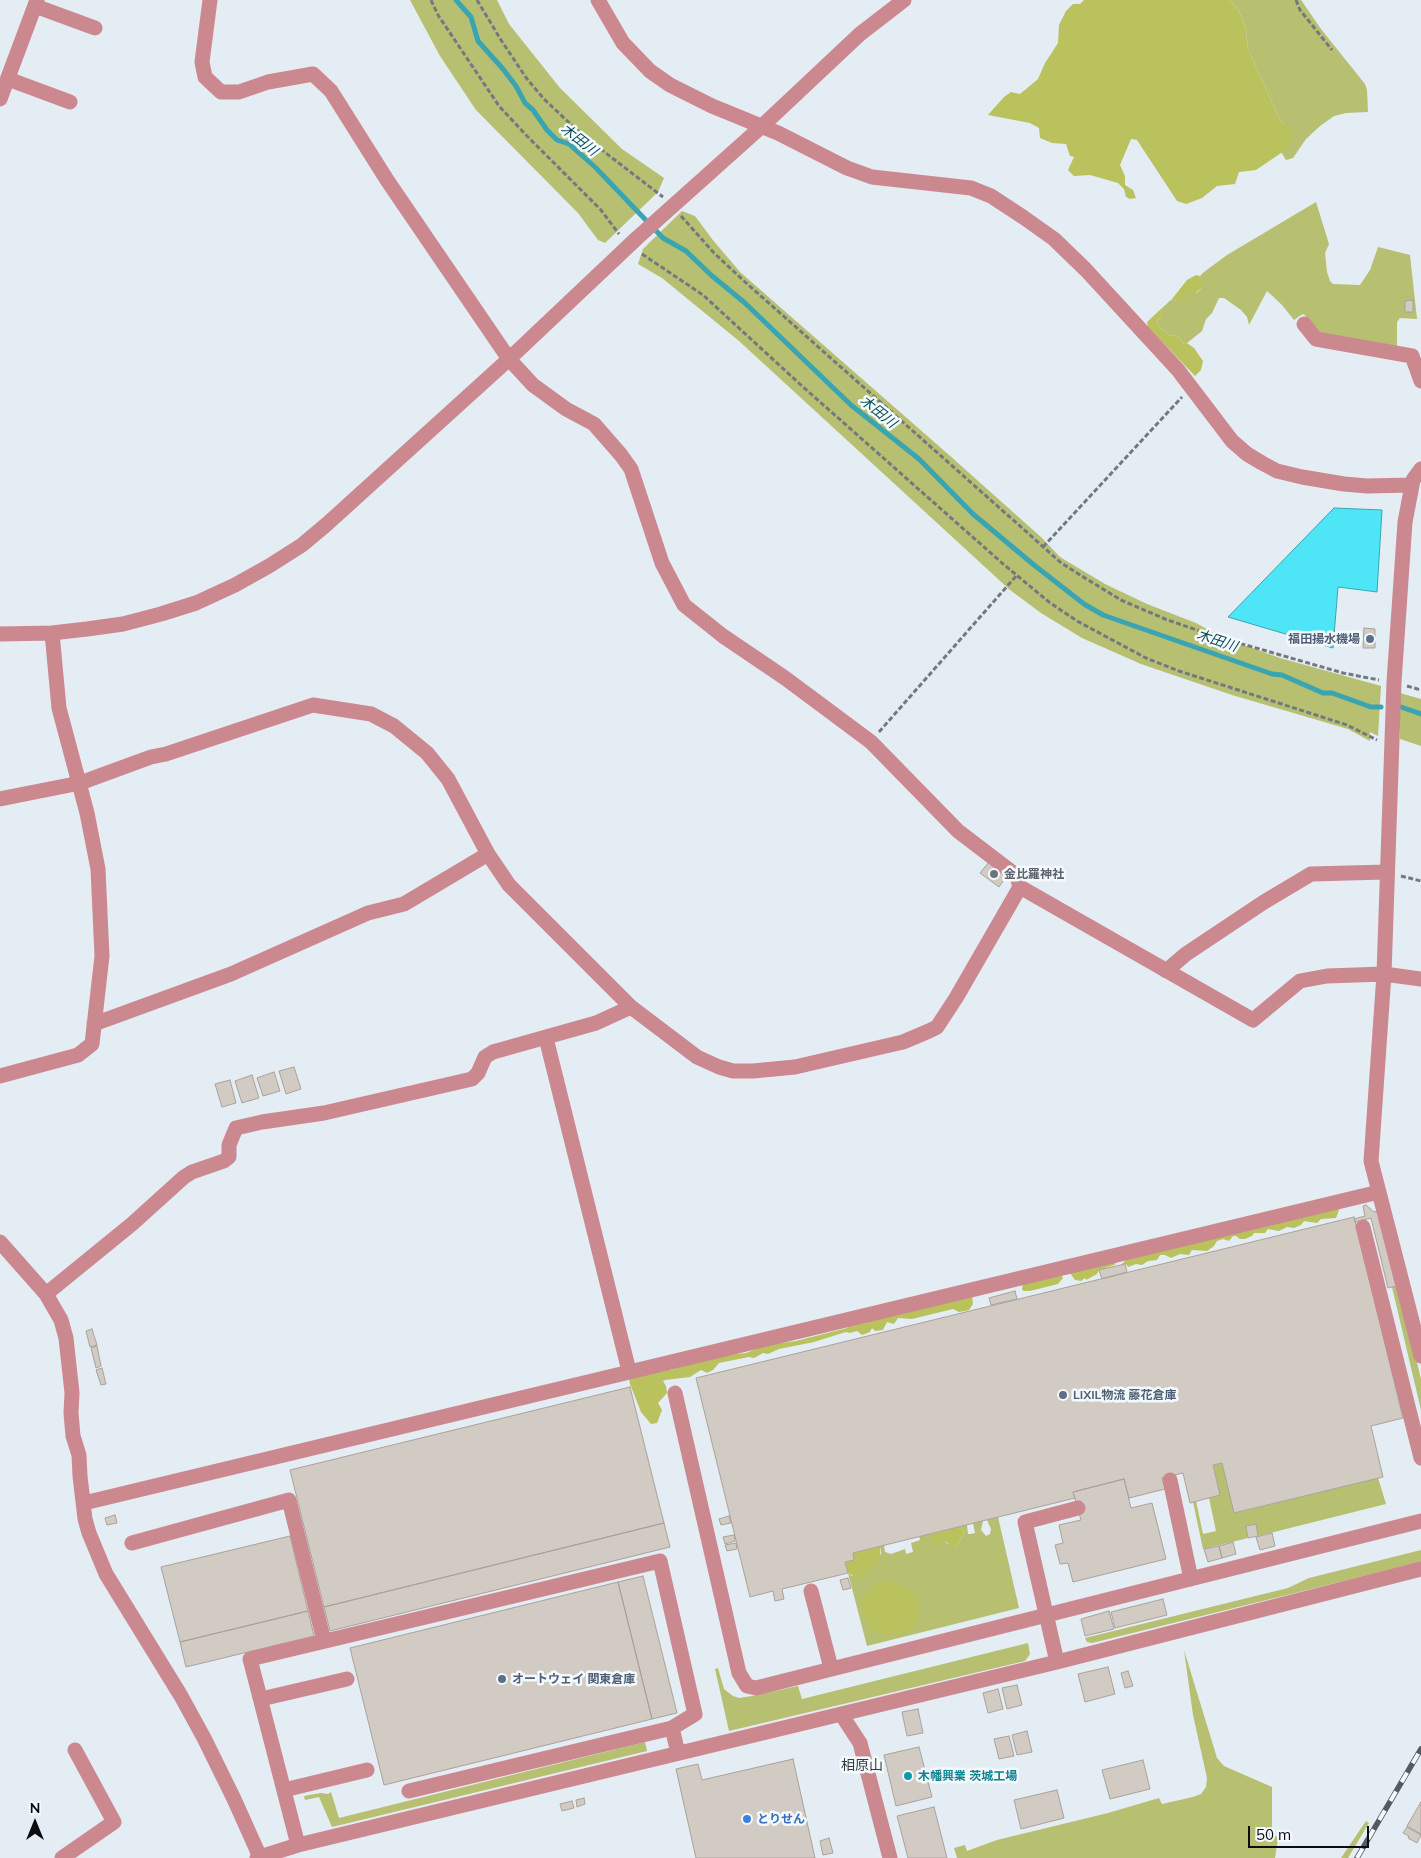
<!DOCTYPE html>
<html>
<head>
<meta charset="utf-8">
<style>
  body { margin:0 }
  #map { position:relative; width:1421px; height:1858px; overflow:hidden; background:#e4ecf4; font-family:Mulish,sans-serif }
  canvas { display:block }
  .north { position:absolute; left:10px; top:1798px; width:50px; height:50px; -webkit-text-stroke:4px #f4f9fd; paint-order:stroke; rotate:0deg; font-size:14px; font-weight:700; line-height:20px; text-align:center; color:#0a0c0f }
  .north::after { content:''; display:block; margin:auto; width:18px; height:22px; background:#0a0c0f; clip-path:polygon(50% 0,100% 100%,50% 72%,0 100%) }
  .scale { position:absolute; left:1248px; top:1826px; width:121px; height:22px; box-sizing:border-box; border:2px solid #0a0c0f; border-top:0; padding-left:6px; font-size:15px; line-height:18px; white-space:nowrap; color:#0a0c0f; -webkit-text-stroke:4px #f4f9fd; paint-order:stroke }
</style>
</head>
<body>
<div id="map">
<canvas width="1421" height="1858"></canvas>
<div class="north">N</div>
<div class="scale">50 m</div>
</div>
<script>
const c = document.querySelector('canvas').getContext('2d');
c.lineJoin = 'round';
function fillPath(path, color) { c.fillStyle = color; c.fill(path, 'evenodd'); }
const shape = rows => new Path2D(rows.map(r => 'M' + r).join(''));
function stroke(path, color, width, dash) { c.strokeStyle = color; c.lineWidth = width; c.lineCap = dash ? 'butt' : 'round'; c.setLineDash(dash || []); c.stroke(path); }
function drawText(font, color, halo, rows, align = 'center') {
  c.font = font + ' Mulish,"Noto Sans JP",sans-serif'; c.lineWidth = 5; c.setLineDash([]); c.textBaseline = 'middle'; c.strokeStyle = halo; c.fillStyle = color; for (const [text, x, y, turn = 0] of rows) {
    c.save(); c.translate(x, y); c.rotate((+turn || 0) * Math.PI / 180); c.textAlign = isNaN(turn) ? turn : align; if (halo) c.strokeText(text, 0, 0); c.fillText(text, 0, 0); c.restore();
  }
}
fillPath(shape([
  [410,0,497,0,509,24,560,88,622,149,664,178,658,192,605,243,598,240,578,213,476,110,440,56],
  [1230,0,1301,0,1321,29,1365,84,1367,90,1368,112,1346,113,1334,116,1320,126,1306,139,1293,158,1286,160,1281,152,1283,150,1284,125,1279,118,1248,49,1246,30,1239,11],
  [1316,202,1329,244,1325,253,1327,272,1330,281,1333,284,1360,285,1370,270,1378,247,1410,255,1417,319,1400,318,1397,322,1397,347,1319,334,1304,314,1301,315,1294,320,1282,305,1267,291,1249,325,1247,317,1241,310,1224,298,1219,298,1212,313,1206,319,1202,331,1187,343,1184,344,1180,338,1176,336,1169,335,1157,324,1158,320,1162,316,1161,309,1172,299,1177,301,1189,292,1195,294,1198,292,1202,287,1200,276,1204,272,1227,255],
  [682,211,695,216,712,239,740,272,949,455,1042,538,1060,557,1105,584,1147,604,1196,623,1219,636,1280,658,1381,686,1378,736,1370,732,1370,741,1348,729,1232,695,1141,664,1082,638,1041,613,1010,590,739,341,662,278,638,264,643,249],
  [1400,693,1421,699,1421,746,1400,739],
  [1398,1286,1421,1379,1421,1410,1392,1287],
  [1222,1463,1235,1513,1378,1478,1386,1504,1258,1536,1256,1524,1246,1526,1248,1538,1203,1549,1193,1502,1196,1501,1203,1534,1216,1531,1209,1498,1220,1495,1213,1465],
  [998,1517,1019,1608,867,1646,848,1573,852,1576,877,1564,881,1553,880,1546,884,1545,885,1552,891,1554,905,1549,906,1554,913,1552,911,1543,920,1540,919,1536,930,1534,956,1548,964,1534,961,1526,967,1525,968,1534,971,1534,975,1533,973,1523,983,1521,981,1530,986,1536,990,1534,991,1529,987,1520],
  [1421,1550,1421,1562,1092,1643,1087,1642,1085,1638,1288,1588,1309,1578],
  [1028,1643,1030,1654,1025,1661,729,1731,715,1669,718,1668,724,1689,733,1696,739,1698,752,1696,798,1686,802,1699],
  [1184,1650,1217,1758,1224,1766,1272,1787,1272,1833,1278,1838,1275,1858,957,1858,954,1848,965,1845,967,1851,997,1840,1108,1813,1159,1798,1162,1804,1193,1797,1201,1794,1206,1787,1207,1778,1193,1715],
  [645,1742,647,1751,332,1827,319,1797,305,1800,304,1796,321,1793,328,1794,331,1792,339,1818],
  [1366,1821,1369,1823,1348,1858,1341,1858]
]), '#b7bf71');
fillPath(shape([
  [1084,0,1230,0,1239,11,1246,30,1248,49,1279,118,1284,125,1292,128,1293,133,1287,149,1256,170,1239,172,1235,184,1217,186,1202,198,1186,204,1177,201,1137,140,1131,139,1120,165,1125,176,1125,185,1133,190,1136,198,1130,199,1126,197,1124,189,1118,183,1090,175,1074,176,1068,170,1074,157,1070,156,1066,144,1052,143,1040,138,1039,128,1030,123,988,115,1004,97,1011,92,1020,94,1038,79,1045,63,1058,43,1059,25,1066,11,1073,4,1080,4],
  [1196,275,1200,276,1202,282,1202,287,1197,292,1195,295,1189,292,1182,301,1177,301,1172,299,1187,280],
  [1161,309,1162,316,1158,320,1157,324,1169,335,1176,336,1180,338,1184,344,1187,343,1194,348,1203,361,1201,370,1195,376,1148,327,1147,322],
  [1336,1207,1339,1210,1336,1218,1321,1219,1317,1223,1304,1221,1301,1225,1294,1228,1287,1227,1279,1231,1268,1229,1265,1233,1254,1233,1252,1236,1245,1239,1240,1239,1236,1236,1233,1236,1229,1241,1223,1239,1217,1241,1214,1246,1207,1251,1192,1250,1189,1255,1180,1254,1171,1258,1165,1255,1160,1255,1157,1260,1148,1261,1142,1265,1136,1264,1128,1267,1126,1264,1122,1264,1126,1260],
  [1114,1262,1116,1264,1114,1265,1099,1270,1097,1274,1086,1280,1085,1278,1081,1281,1075,1280,1070,1273],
  [1061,1275,1063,1278,1058,1284,1030,1291,1024,1291,1022,1290,1023,1282],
  [972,1296,973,1304,969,1310,965,1311,959,1312,953,1309,912,1319,898,1318,894,1324,887,1322,883,1330,875,1331,872,1328,870,1332,862,1335,857,1331,850,1333,846,1332,814,1342,779,1349,768,1354,763,1353,754,1358,749,1357,719,1363,713,1370,707,1373,701,1370,690,1377,665,1380,663,1381,666,1386,667,1393,658,1403,662,1410,657,1423,651,1424,641,1412,630,1384,629,1379,655,1370,671,1370,718,1356,746,1353,766,1345,796,1341,847,1328,851,1325],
  [961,1526,964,1534,956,1548,950,1547,948,1543,943,1541,938,1544,933,1543,930,1534],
  [880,1546,880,1559,877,1564,866,1570,863,1576,857,1578,848,1573,845,1562,854,1560,853,1553],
  [892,1581,911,1590,919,1606,919,1615,915,1624,910,1630,902,1635,881,1634,873,1630,868,1625,863,1611,862,1601,872,1587,881,1582]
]), '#b9c25d');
const water = shape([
  [1334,508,1382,510,1377,592,1338,587,1333,648,1228,617,1334,508]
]);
fillPath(water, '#4ee6f6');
stroke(water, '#3aa5b1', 1);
stroke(shape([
  [456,0,471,17,478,41,503,69,516,86,525,103,533,110,547,130,557,140,569,144,595,167,663,238,686,251,711,275,745,303,851,405,919,459,973,514,1034,565,1084,604,1103,615,1272,674,1282,675,1323,693,1332,693,1371,707,1381,707],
  [1401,707,1421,714]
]), '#3aa5b1', 5);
const building = shape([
  [1413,300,1413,312,1405,312,1405,301,1413,300],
  [1364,628,1375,629,1375,648,1363,648,1364,628],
  [989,862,1007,875,999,887,980,873,989,862],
  [294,1067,301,1089,286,1094,279,1071,294,1067],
  [274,1072,280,1091,263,1096,257,1078,274,1072],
  [252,1075,259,1098,242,1103,235,1081,252,1075],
  [230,1080,236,1103,222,1107,215,1084,230,1080],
  [1366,1205,1374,1212,1378,1211,1396,1286,1388,1288,1371,1218,1355,1222,1354,1219,1365,1216,1363,1206,1366,1205],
  [1354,1217,1403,1418,1371,1426,1383,1477,1234,1513,1222,1463,1213,1465,1220,1495,1190,1503,1183,1473,1162,1478,1165,1489,1129,1498,1124,1479,1073,1492,1075,1498,853,1553,854,1560,845,1562,848,1573,782,1589,784,1599,775,1601,773,1591,750,1597,696,1378,1354,1217],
  [1125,1264,1127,1272,1102,1279,1099,1270,1125,1264],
  [1015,1291,1017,1299,991,1305,989,1298,1015,1291],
  [92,1329,97,1345,90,1347,86,1331,92,1329],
  [97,1346,101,1366,96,1368,91,1348,97,1346],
  [102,1368,106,1384,101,1385,96,1370,102,1368],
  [630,1387,664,1523,324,1607,290,1470,630,1387],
  [1124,1479,1131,1508,1152,1503,1166,1559,1073,1582,1068,1563,1060,1564,1055,1545,1063,1543,1059,1525,1081,1520,1073,1492,1124,1479],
  [115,1515,117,1523,107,1525,105,1518,115,1515],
  [729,1516,731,1523,721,1525,719,1519,729,1516],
  [664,1523,670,1547,330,1631,324,1607,664,1523],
  [1256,1524,1258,1536,1248,1538,1246,1526,1256,1524],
  [1272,1533,1275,1546,1260,1550,1256,1537,1272,1533],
  [734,1535,735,1541,725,1544,723,1537,734,1535],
  [290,1536,308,1611,180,1642,161,1567,290,1536],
  [1233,1542,1236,1554,1222,1558,1219,1546,1233,1542],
  [736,1543,737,1549,727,1551,725,1545,736,1543],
  [1219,1546,1222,1558,1208,1562,1204,1549,1219,1546],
  [643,1576,677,1713,652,1719,618,1582,643,1576],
  [848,1578,851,1588,843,1590,840,1580,848,1578],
  [618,1582,652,1719,384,1785,350,1648,618,1582],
  [1163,1599,1167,1615,1115,1628,1111,1612,1163,1599],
  [308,1611,314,1636,186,1667,180,1642,308,1611],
  [1109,1611,1114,1629,1085,1636,1081,1619,1109,1611],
  [1108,1667,1115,1694,1085,1702,1078,1674,1108,1667],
  [1128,1671,1133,1686,1125,1688,1121,1673,1128,1671],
  [1017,1685,1022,1705,1007,1709,1002,1688,1017,1685],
  [998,1689,1003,1709,988,1713,983,1693,998,1689],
  [918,1709,923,1733,907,1736,902,1712,918,1709],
  [1027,1731,1032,1752,1017,1755,1012,1735,1027,1731],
  [1009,1736,1014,1756,999,1759,994,1739,1009,1736],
  [919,1747,932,1797,896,1806,884,1755,919,1747],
  [793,1759,815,1858,696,1858,676,1769,698,1764,702,1780,793,1759],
  [1143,1760,1150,1789,1110,1799,1102,1770,1143,1760],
  [1057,1790,1064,1818,1021,1829,1014,1800,1057,1790],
  [584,1798,585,1804,577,1807,576,1800,584,1798],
  [572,1801,574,1808,562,1811,560,1804,572,1801],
  [1421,1802,1421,1834,1407,1826,1421,1802],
  [934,1807,947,1858,908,1858,897,1816,934,1807],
  [1407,1827,1421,1835,1417,1843,1408,1838,1409,1836,1403,1833,1407,1827],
  [829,1838,833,1853,823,1855,820,1841,829,1838]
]);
fillPath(building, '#d2cbc3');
stroke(building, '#a9a29a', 1);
stroke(shape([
  [431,0,438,15,499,106,527,136,601,210,619,234],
  [477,0,501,40,527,79,544,99,581,134,663,197],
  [1296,0,1300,10,1332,50],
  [681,216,714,253,744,281,1030,535,1060,562,1080,575,1121,600,1165,619,1211,635,1343,673,1379,680],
  [642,254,703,295,802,386,1002,563,1049,602,1077,621,1146,658,1179,671,1347,725,1377,740],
  [1043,547,1182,397],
  [1407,686,1421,690],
  [879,732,1017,575],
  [1401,876,1421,881]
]), '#74797f', 3, [5, 2.5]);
stroke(shape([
  [598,0,623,43,650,71,670,85,712,106,778,133,847,168,872,177,971,188,991,196,1023,217,1054,239,1086,270,1178,370,1232,441,1247,454,1262,463,1277,471,1302,477,1344,484,1367,486,1412,485],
  [35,6,95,28],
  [8,79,70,102],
  [0,99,37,0],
  [1304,324,1316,339,1412,356,1421,381],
  [1421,469,1413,480,1405,522,1394,682,1384,974,1371,1161,1421,1356],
  [0,634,52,633,87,629,123,624,161,614,196,603,235,585,269,566,302,545,327,524,509,359,637,238,761,127,860,34,904,0],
  [0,799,80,783,151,757,166,754,313,705,371,714,394,726,427,753,448,779,488,854,509,885,631,1007,697,1057,719,1067,733,1071,753,1071,795,1067,903,1042,929,1031,937,1027,956,998,1020,887,1017,876,958,831,871,742,785,678,723,636,684,605,662,563,631,469,621,455,594,424,566,409,533,385,509,359,387,180,331,91,313,74,268,82,239,92,221,92,205,77,202,62,210,0],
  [1020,887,1253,1020,1300,981,1327,976,1384,974,1421,979],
  [1166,971,1186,954,1264,902,1311,874,1386,872],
  [94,1024,231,974,368,913,404,904,488,854],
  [546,1038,629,1371],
  [0,1076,78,1055,92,1044,102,956,98,869,87,813,59,708,52,633],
  [1363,1227,1421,1458],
  [0,1242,46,1294,61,1320,66,1338,72,1393,71,1413,73,1436,79,1455,80,1476,85,1519,89,1533,106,1574,181,1696,204,1738,234,1799,260,1857],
  [46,1294,132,1224,184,1177,192,1172,224,1161,229,1157,229,1145,236,1128,262,1122,324,1113,472,1079,478,1073,485,1057,493,1052,596,1023,631,1007],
  [675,1393,739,1673,747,1686,756,1688,1421,1521],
  [1170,1480,1191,1579],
  [84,1503,1379,1192],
  [132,1543,289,1500,324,1641],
  [811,1591,831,1668],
  [1057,1662,1025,1522,1078,1508],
  [261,1699,347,1679],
  [841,1714,860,1743,890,1858],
  [284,1790,367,1770],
  [409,1791,672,1728],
  [298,1845,250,1659,660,1561,695,1714,672,1728,678,1753],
  [62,1858,114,1822,75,1750],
  [257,1858,298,1845,1057,1662,1421,1569]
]), '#cc888f', 15);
const rail = shape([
  [1357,1858,1421,1749]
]);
stroke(rail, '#565a5f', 5.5);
stroke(rail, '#f4f9fd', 4, [11]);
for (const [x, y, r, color] of [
  [1370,639,5,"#5c6f8a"],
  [994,874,5,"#6b7280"],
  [1063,1395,5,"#5c6f8a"],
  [502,1679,5,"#5c6f8a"],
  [908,1776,5,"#0f9aa8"],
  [747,1819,5,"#3f7fe0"]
]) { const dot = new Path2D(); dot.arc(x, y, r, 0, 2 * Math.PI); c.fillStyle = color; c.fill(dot); stroke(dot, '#f4f9fd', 2); }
drawText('bold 12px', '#4e5e75', '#f4f9fd', [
  ["福田揚水機場",1360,639,"right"],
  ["LIXIL物流 藤花倉庫",1073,1395],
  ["オートウェイ 関東倉庫",512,1679]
], 'left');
drawText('bold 12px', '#5b616d', '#f4f9fd', [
  ["金比羅神社",1004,874]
], 'left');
drawText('bold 12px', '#0d838f', '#f4f9fd', [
  ["木幡興業 茨城工場",918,1776]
], 'left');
drawText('bold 12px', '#366cbe', '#f4f9fd', [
  ["とりせん",757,1819]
], 'left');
drawText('italic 14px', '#0a4e55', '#f4f9fd', [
  ["木田川",579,140,38],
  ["木田川",878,412,39],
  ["木田川",1217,641,18]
]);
drawText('14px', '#343b40', '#f4f9fd', [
  ["相原山",862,1766]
]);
</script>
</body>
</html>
